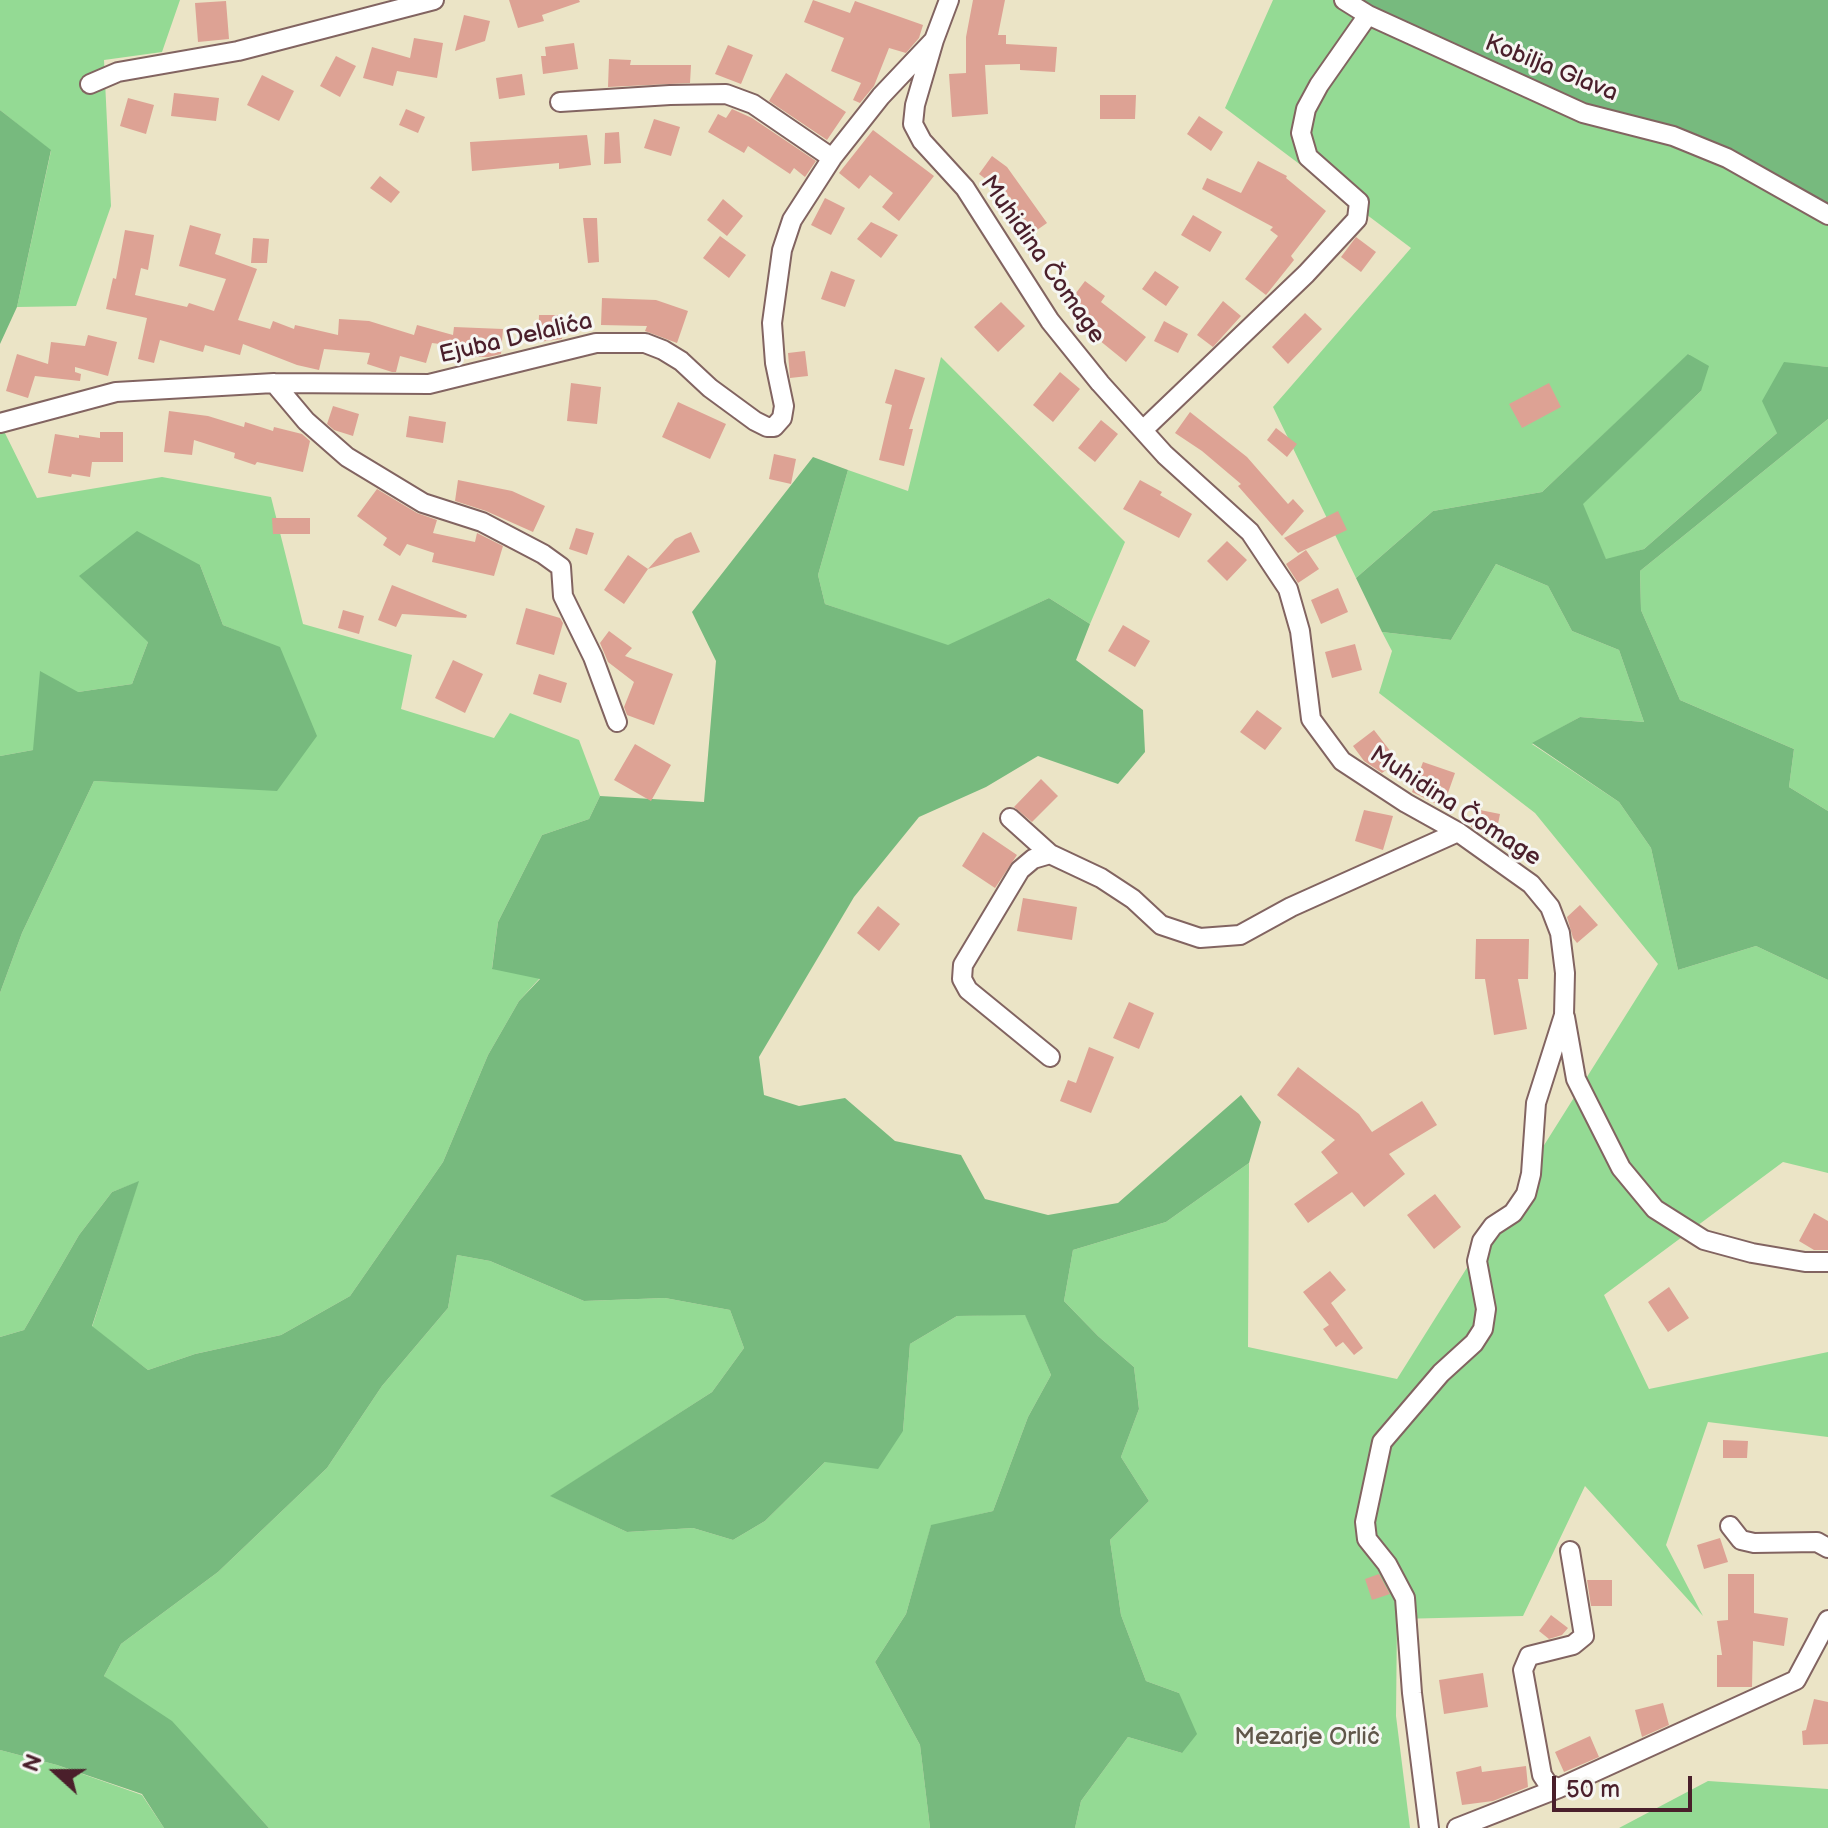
<!DOCTYPE html>
<html>
<head>
<meta charset="utf-8">
<style>
  body { margin:0 }
  #map { position:relative; width:1828px; height:1828px; overflow:hidden; background:#ebe4c6; font-family:"Balsamiq Sans",sans-serif }
  canvas { display:block }
  .north { position:absolute; left:16px; top:1732px; width:80px; height:80px; -webkit-text-stroke:6px #f6f6f2; paint-order:stroke; rotate:291deg; font-size:22px; font-weight:700; line-height:32px; text-align:center; color:#4a1f2b }
  .north::after { content:''; display:block; margin:auto; width:28px; height:36px; background:#4a1f2b; clip-path:polygon(50% 0,100% 100%,50% 72%,0 100%) }
  .scale { position:absolute; left:1552px; top:1776px; width:140px; height:36px; box-sizing:border-box; border:4px solid #4a1f2b; border-top:0; padding-left:10px; font-size:24px; line-height:28px; white-space:nowrap; color:#4a1f2b; -webkit-text-stroke:6px #f6f6f2; paint-order:stroke }
</style>
</head>
<body>
<div id="map">
<canvas width="1828" height="1828"></canvas>
<div class="north">N</div>
<div class="scale">50 m</div>
</div>
<script>
const c = document.querySelector('canvas').getContext('2d');
c.lineJoin = 'round';
function fillPath(path, color) { c.fillStyle = color; c.fill(path, 'evenodd'); }
const shape = rows => new Path2D(rows.map(r => 'M' + r).join(''));
function stroke(path, color, width, dash) { c.strokeStyle = color; c.lineWidth = width; c.lineCap = dash ? 'butt' : 'round'; c.setLineDash(dash || []); c.stroke(path); }
function drawText(font, color, halo, rows, align = 'center') {
  c.font = font + ' "Balsamiq Sans",sans-serif'; c.lineWidth = 6; c.setLineDash([]); c.textBaseline = 'middle'; c.strokeStyle = halo; c.fillStyle = color; for (const [text, x, y, turn = 0] of rows) {
    c.save(); c.translate(x, y); c.rotate((+turn || 0) * Math.PI / 180); c.textAlign = isNaN(turn) ? turn : align; if (halo) c.strokeText(text, 0, 0); c.fillText(text, 0, 0); c.restore();
  }
}
fillPath(shape([
  [0,0,180,0,162,52,104,60,111,206,76,306,17,307,51,151,0,110],
  [1273,0,1344,0,1673,136,1828,215,1828,367,1784,363,1777,433,1644,549,1606,560,1582,504,1701,391,1689,354,1542,492,1433,511,1356,578,1273,407,1411,248,1225,108],
  [941,357,1125,542,1090,624,1049,598,948,646,825,604,818,575,848,470,908,491],
  [1828,419,1828,811,1789,787,1794,749,1680,700,1641,610,1640,571],
  [0,423,37,498,162,477,271,497,303,624,412,655,401,709,494,738,510,713,579,740,600,796,589,819,542,835,498,922,492,968,540,978,519,1001,488,1055,443,1162,350,1296,281,1335,195,1354,148,1370,92,1327,138,1182,112,1192,79,1235,24,1330,0,1337,0,993,22,933,94,781,184,785,280,648,223,625,200,565,148,642,132,684,78,692,33,750,0,756],
  [1496,564,1548,586,1572,631,1619,650,1644,722,1580,717,1532,744,1619,802,1651,848,1678,970,1756,946,1828,980,1828,1173,1783,1162,1604,1295,1649,1389,1828,1352,1828,1437,1708,1422,1666,1545,1703,1616,1585,1486,1523,1616,1397,1619,1396,1716,1410,1828,1075,1828,1081,1801,1128,1737,1182,1753,1179,1693,1146,1681,1121,1615,1110,1540,1149,1501,1121,1457,1139,1409,1134,1367,1098,1336,1064,1301,1073,1250,1166,1222,1249,1163,1248,1347,1397,1379,1658,964,1535,813,1379,693,1392,651,1382,632,1451,640],
  [457,1255,490,1261,584,1301,665,1298,730,1310,744,1348,712,1392,551,1496,627,1532,693,1528,733,1540,765,1521,825,1462,903,1431,910,1344,957,1316,1025,1314,1051,1375,1028,1417,993,1511,931,1526,906,1614,875,1662,920,1745,930,1828,269,1828,204,1757,104,1676,121,1644,218,1572,327,1468,382,1386,448,1308],
  [0,1750,57,1765,142,1795,164,1828,0,1828],
  [1708,1781,1828,1789,1828,1828,1619,1828]
]), '#94da94');
fillPath(shape([
  [1344,0,1828,0,1828,215,1727,158,1583,113],
  [0,110,51,150,17,307,0,344],
  [1688,354,1709,366,1701,391,1583,504,1606,559,1644,549,1777,433,1762,401,1784,362,1828,367,1828,419,1640,571,1641,610,1680,700,1794,749,1789,787,1828,811,1828,980,1756,946,1678,970,1651,848,1619,802,1532,743,1580,717,1644,722,1619,650,1572,631,1548,586,1496,564,1451,640,1382,632,1356,578,1433,511,1542,492],
  [813,457,848,470,818,575,825,604,948,645,1049,598,1090,624,1076,660,1143,710,1145,752,1118,784,1038,756,986,787,919,817,854,897,759,1057,764,1095,799,1106,845,1098,895,1141,961,1155,985,1199,1048,1215,1118,1203,1241,1095,1261,1122,1249,1163,1166,1222,1073,1250,1064,1301,1098,1336,1134,1367,1139,1409,1121,1457,1149,1501,1110,1540,1121,1615,1146,1681,1179,1693,1197,1734,1182,1753,1128,1737,1081,1801,1075,1828,930,1828,920,1745,875,1662,906,1614,931,1525,993,1511,1028,1417,1051,1375,1025,1315,957,1316,910,1344,903,1431,878,1469,825,1462,765,1521,733,1540,693,1528,627,1532,550,1496,712,1392,744,1348,730,1310,665,1298,584,1301,490,1261,457,1255,448,1308,382,1386,327,1468,218,1572,121,1644,104,1676,172,1721,269,1828,164,1828,142,1794,57,1765,0,1750,0,1337,24,1330,79,1235,112,1192,139,1181,92,1326,148,1370,195,1354,281,1335,350,1296,443,1162,488,1055,519,1001,540,979,492,969,498,922,542,835,589,819,600,796,704,802,716,661,692,612],
  [137,531,200,565,223,625,280,647,317,736,277,791,94,781,22,933,0,993,0,756,33,750,40,671,78,692,132,684,148,642,79,576]
]), '#77ba7e');
fillPath(shape([
  [509,0,579,0,580,2,542,15,544,21,518,28],
  [813,0,850,13,855,1,923,25,919,38,906,53,889,48,874,86,860,103,853,100,861,83,831,71,844,38,804,22],
  [973,0,1005,0,998,35,1006,35,1006,44,1057,47,1055,72,1020,70,1020,64,985,65,988,114,952,117,949,74,966,73,966,37],
  [226,1,229,39,198,42,195,3],
  [464,15,490,21,485,41,455,51],
  [414,38,443,43,437,78,397,71,393,86,363,78,372,47,410,58],
  [574,43,578,69,543,74,541,56,546,56,545,47],
  [728,45,753,55,741,84,715,74],
  [336,56,356,66,340,97,320,86],
  [609,59,631,60,630,65,691,65,690,83,608,87],
  [786,73,846,112,827,140,769,101],
  [522,74,525,95,499,99,496,78],
  [262,75,294,91,279,121,247,105],
  [174,93,219,98,216,121,171,116],
  [1100,95,1136,95,1135,119,1100,119],
  [128,98,154,105,146,134,120,126],
  [406,109,425,117,418,133,399,125],
  [732,109,752,118,816,161,805,177,794,168,790,174,748,146,744,153,708,132,718,114,726,118],
  [1199,116,1223,132,1211,151,1187,134],
  [654,119,680,127,671,156,644,148],
  [873,130,934,176,899,221,882,207,893,193,870,175,859,189,839,173],
  [619,132,621,163,604,164,605,133],
  [587,135,591,165,559,169,559,163,472,171,470,142],
  [992,156,1007,167,1047,223,1027,237,1003,203,1011,198,979,174],
  [1258,161,1287,176,1286,178,1326,211,1291,256,1294,260,1266,295,1245,279,1278,236,1270,230,1273,227,1202,189,1207,178,1241,193],
  [380,176,400,192,391,203,370,188],
  [825,198,845,208,831,235,811,225],
  [723,199,743,216,727,236,707,220],
  [1193,215,1222,232,1210,252,1181,235],
  [583,218,597,218,599,262,588,263],
  [871,222,898,235,881,258,857,239],
  [190,225,221,234,215,254,257,269,238,320,270,329,273,321,294,329,295,325,338,335,339,319,369,321,414,335,417,325,453,335,454,327,503,329,501,354,488,357,472,357,472,348,432,343,426,363,400,356,396,372,392,372,367,364,370,353,324,349,319,370,297,365,243,344,240,355,205,345,203,352,160,340,154,363,138,359,147,318,106,309,113,278,116,279,125,230,154,235,148,270,141,268,135,295,187,307,189,303,214,311,226,279,179,266],
  [720,236,746,255,729,278,703,258],
  [1356,237,1376,252,1361,272,1341,257],
  [253,238,269,239,267,263,251,263],
  [831,271,855,280,845,307,821,299],
  [1155,271,1179,287,1166,306,1142,289],
  [1085,281,1105,296,1101,302,1146,337,1126,362,1099,340,1105,332,1067,305],
  [602,298,656,300,688,311,677,343,645,331,647,326,601,325],
  [1223,301,1241,316,1213,347,1197,335],
  [1001,302,1025,326,998,352,974,327],
  [1305,313,1322,329,1288,364,1272,347],
  [539,315,563,315,562,339,538,342],
  [1164,321,1188,334,1178,353,1154,341],
  [88,335,117,342,108,376,75,367,75,372,81,374,80,381,35,376,28,398,6,391,17,354,48,364,51,342,85,346],
  [805,351,808,376,790,378,788,353],
  [895,369,925,378,909,429,913,429,904,466,879,460,892,405,885,403],
  [1060,372,1080,389,1053,422,1033,405],
  [571,383,601,387,597,424,567,421],
  [1549,383,1561,407,1522,428,1509,404],
  [678,402,726,424,710,459,662,437],
  [333,406,359,414,353,436,334,430,327,424],
  [169,411,208,416,244,427,245,422,273,431,274,427,302,434,310,441,303,472,257,462,255,465,234,458,235,453,194,440,192,455,164,452],
  [1190,412,1247,457,1288,504,1293,499,1304,511,1282,536,1238,486,1241,484,1202,451,1175,433],
  [409,416,446,422,443,443,406,437],
  [1101,420,1118,434,1095,462,1078,448],
  [1276,428,1297,444,1287,457,1267,440],
  [100,432,123,432,123,462,92,462,90,477,72,474,71,477,48,473,55,434,79,438,79,435,100,438],
  [774,454,796,459,791,484,769,479],
  [458,480,512,491,545,506,533,532,486,511,455,501],
  [1140,480,1162,492,1160,495,1192,514,1179,538,1123,509],
  [377,489,417,513,437,520,433,533,475,542,477,533,503,546,494,576,432,562,434,553,407,544,400,556,383,545,387,538,357,516],
  [1338,511,1347,530,1298,553,1284,538],
  [272,518,310,518,310,534,273,534],
  [576,528,594,533,587,555,569,549],
  [691,532,700,552,648,569,675,539],
  [1227,541,1247,560,1227,581,1207,561],
  [1306,550,1319,569,1298,583,1286,564],
  [628,555,648,569,624,604,604,590],
  [392,585,467,615,466,618,402,614,396,627,378,620],
  [1338,588,1348,612,1321,624,1311,600],
  [526,608,560,618,563,623,554,655,516,644],
  [343,610,364,616,359,634,338,628],
  [1123,625,1150,641,1135,667,1108,651],
  [609,631,632,648,625,656,673,674,654,725,627,715,624,707,634,682,608,662,600,643],
  [1355,644,1362,670,1332,678,1325,652],
  [453,660,483,674,465,713,435,698],
  [539,674,567,683,561,703,533,694],
  [1257,710,1282,728,1265,750,1240,732],
  [1374,730,1398,761,1382,773,1364,761,1353,746],
  [635,744,671,765,651,801,614,780],
  [1423,762,1455,773,1443,807,1412,792],
  [1041,779,1058,796,1032,822,1014,807],
  [1475,809,1500,814,1496,834,1471,827],
  [1364,810,1393,816,1383,850,1355,841],
  [983,832,1017,855,995,888,962,866],
  [1023,898,1077,907,1072,940,1017,931],
  [1580,905,1598,925,1577,943,1573,938,1567,917],
  [878,906,900,924,879,951,857,933],
  [1476,939,1529,939,1528,979,1518,979,1527,1029,1494,1035,1485,979,1475,979],
  [1129,1002,1154,1013,1139,1049,1113,1038],
  [1089,1047,1114,1057,1091,1113,1060,1101,1068,1080,1076,1083],
  [1298,1067,1359,1114,1372,1132,1422,1101,1437,1125,1389,1154,1405,1174,1364,1207,1352,1192,1308,1223,1294,1204,1338,1173,1321,1152,1335,1140,1277,1095],
  [1435,1194,1461,1227,1434,1249,1407,1215],
  [1814,1213,1828,1221,1828,1250,1814,1250,1799,1241],
  [1330,1271,1346,1290,1331,1303,1363,1348,1354,1355,1343,1342,1336,1347,1323,1329,1329,1325,1303,1292],
  [1669,1287,1689,1318,1668,1332,1648,1302],
  [1723,1440,1748,1441,1747,1458,1723,1458],
  [1720,1538,1728,1562,1704,1569,1697,1545],
  [1379,1574,1390,1594,1372,1600,1365,1579],
  [1728,1574,1754,1574,1754,1613,1788,1618,1784,1646,1753,1641,1752,1687,1717,1687,1717,1655,1722,1655,1717,1621,1728,1620],
  [1587,1580,1612,1580,1612,1606,1591,1606],
  [1551,1615,1568,1628,1562,1635,1549,1639,1539,1631],
  [1483,1673,1488,1707,1444,1714,1439,1680],
  [1814,1699,1828,1702,1828,1744,1803,1745,1802,1731,1806,1730],
  [1663,1703,1669,1725,1642,1737,1635,1710],
  [1590,1736,1599,1757,1564,1772,1555,1752],
  [1481,1766,1482,1772,1526,1766,1528,1787,1493,1801,1462,1805,1456,1772]
]), '#dda294');
const street = shape([
  [1344,0,1368,15,1583,113,1673,136,1727,158,1828,215],
  [934,40,915,105,913,124,922,141,965,188,1050,321,1100,383,1165,455,1250,532,1288,589,1300,631,1311,719,1342,761,1406,803,1458,832,1531,884,1550,907,1560,933,1565,973,1564,1015,1536,1103,1531,1174,1526,1194,1513,1213,1493,1226,1482,1241,1477,1261,1486,1309,1483,1329,1474,1343,1441,1373,1382,1442,1365,1522,1367,1539,1387,1564,1405,1598,1412,1693,1429,1828],
  [90,84,118,72,238,51,434,0],
  [560,102,670,95,726,94,753,104,832,158],
  [274,383,306,421,347,457,423,503,482,522,543,554,561,567,563,596,593,657,617,722],
  [0,423,116,392,274,383,429,384,596,343,645,343,663,350,681,361,710,388,755,421,767,427,774,427,782,418,784,406,775,363,772,323,782,250,792,220,832,158,881,96,934,40,949,0],
  [1143,430,1306,274,1357,219,1359,202,1308,157,1301,133,1306,109,1319,85,1368,15],
  [1010,818,1050,854,1101,878,1133,899,1161,925,1200,938,1240,935,1291,907,1458,832],
  [1565,1017,1576,1079,1621,1168,1655,1209,1704,1240,1752,1253,1805,1262,1828,1262],
  [1050,1057,968,990,962,979,963,965,1020,870,1033,859,1050,854],
  [1730,1526,1741,1540,1754,1543,1817,1542,1828,1548],
  [1570,1551,1584,1636,1573,1645,1529,1656,1523,1670,1542,1775,1548,1784,1559,1788,1796,1680,1828,1620],
  [1457,1828,1559,1788]
]);
stroke(street, '#826461', 22);
stroke(street, '#fff', 18);
drawText('24px', '#4a1f2b', '#f6f6f2', [
  ["Kobilja Glava",1551,69,22],
  ["Muhidina Čomage",1042,260,55],
  ["Ejuba Delalića",516,339,-13],
  ["Muhidina Čomage",1455,807,33]
]);
drawText('24px', '#60574a', '#f6f6f2', [
  ["Mezarje Orlić",1307,1738]
]);
</script>
</body>
</html>
